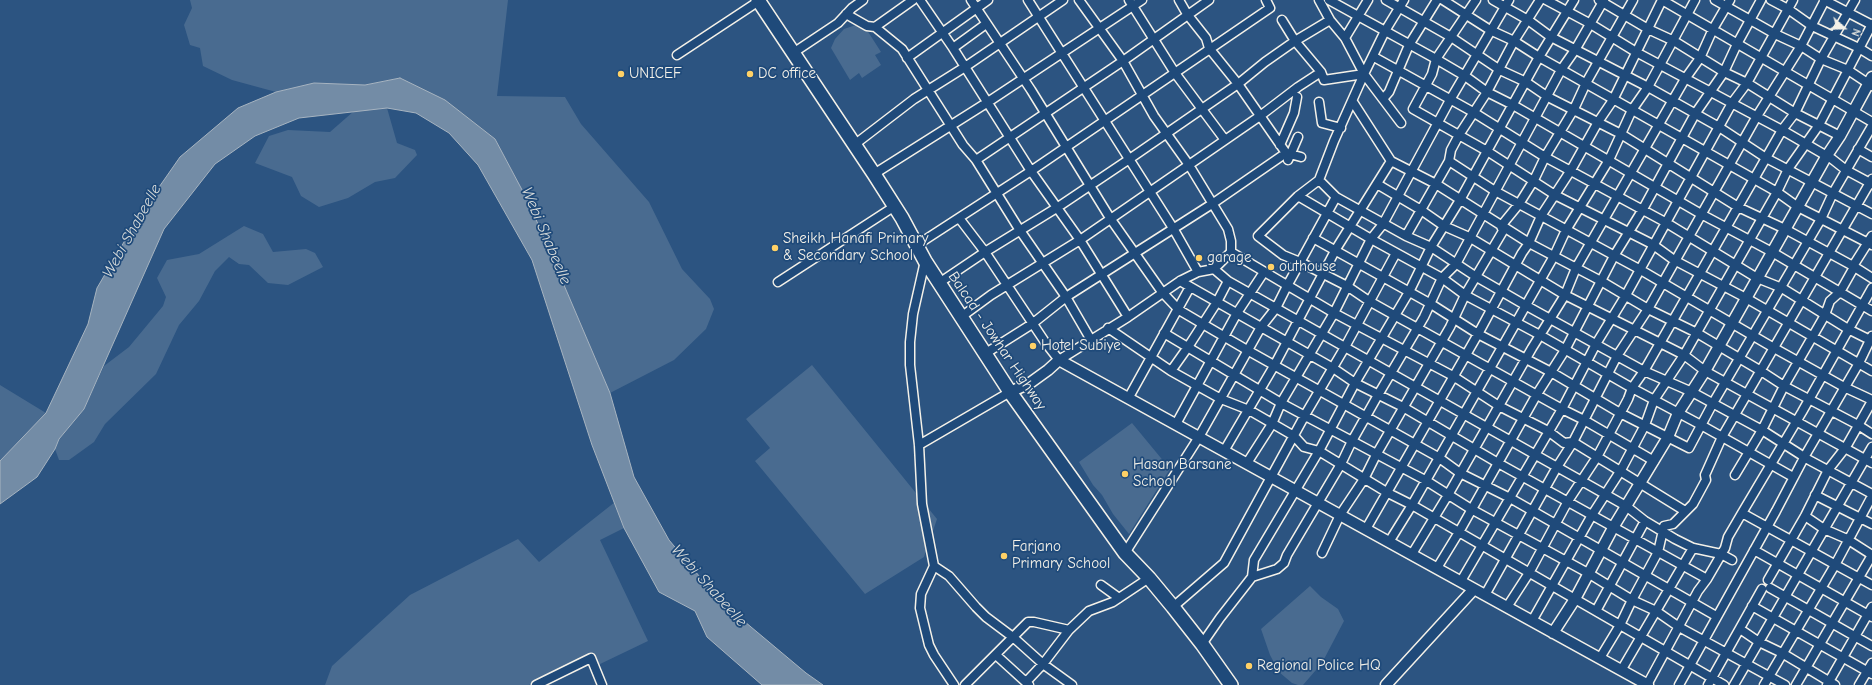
<!DOCTYPE html>
<html>
<head>
<meta charset="utf-8">
<style>
  body { margin:0 }
  #map { position:relative; width:1872px; height:685px; overflow:hidden; background:#2c5481; font-family:"Comic Neue",sans-serif }
  canvas { display:block }
  .north { position:absolute; left:1824px; top:8px; width:40px; height:40px; -webkit-text-stroke:3px #1f4a7a; paint-order:stroke; rotate:110deg; font-size:11px; font-weight:700; line-height:16px; text-align:center; color:#f4f1e8 }
  .north::after { content:''; display:block; margin:auto; width:14px; height:18px; background:#f4f1e8; clip-path:polygon(50% 0,100% 100%,50% 72%,0 100%) }
</style>
</head>
<body>
<div id="map">
<canvas width="1872" height="685"></canvas>
<div class="north">N</div>
</div>
<script>
const c = document.querySelector('canvas').getContext('2d');
c.lineJoin = 'round';
function fillPath(path, color) { c.fillStyle = color; c.fill(path, 'evenodd'); }
const shape = rows => new Path2D(rows.map(r => 'M' + r).join(''));
function stroke(path, color, width, dash) { c.strokeStyle = color; c.lineWidth = width; c.lineCap = dash ? 'butt' : 'round'; c.setLineDash(dash || []); c.stroke(path); }
function drawText(font, color, halo, rows, align = 'center') {
  c.font = font + ' "Comic Neue",sans-serif'; c.lineWidth = 3.5; c.setLineDash([]); c.textBaseline = 'middle'; c.strokeStyle = halo; c.fillStyle = color; for (const [text, x, y, turn = 0] of rows) {
    c.save(); c.translate(x, y); c.rotate((+turn || 0) * Math.PI / 180); c.textAlign = isNaN(turn) ? turn : align; if (halo) c.strokeText(text, 0, 0); c.fillText(text, 0, 0); c.restore();
  }
}
fillPath(shape([
  [190,0,508,0,497,96,565,97,581,124,649,202,682,269,710,299,714,309,706,329,674,360,610,393,529,203,495,139,400,78,365,85,314,83,276,92,232,80,203,66,200,48,190,45,184,25,192,8],
  [856,25,865,27,881,52,875,55,881,65,862,78,859,73,850,80,831,48,835,39,844,29],
  [387,108,397,143,415,150,417,155,395,178,375,182,348,198,319,207,301,196,292,177,255,163,269,136,288,130,330,132,354,111],
  [244,226,263,234,273,252,306,249,315,253,323,267,288,285,268,283,249,265,239,264,229,257,215,271,199,301,179,325,156,374,105,424,94,442,69,460,59,460,55,449,59,439,84,409,104,366,129,347,163,306,166,297,157,278,167,260,199,254],
  [812,365,937,519,924,557,865,594,755,461,770,448,746,419],
  [0,385,46,413,0,461],
  [1132,423,1170,469,1129,534,1113,514,1102,495,1093,485,1079,462],
  [615,502,624,528,600,540,648,641,598,665,593,653,529,685,325,685,332,666,410,595,518,539,539,562],
  [1310,586,1321,597,1338,609,1344,621,1322,663,1303,685,1298,685,1292,683,1279,672,1270,655,1261,629]
]), '#496b90');
const water = shape([
  [400,78,445,100,495,139,529,203,610,393,634,477,669,540,720,601,806,673,823,685,762,685,707,637,695,611,659,592,624,528,592,445,532,260,478,165,449,133,416,113,387,108,299,118,255,136,215,164,164,229,84,409,59,439,55,449,37,477,0,504,0,461,46,413,88,324,97,288,141,213,180,157,238,108,276,92,314,83,365,85,400,78]
]);
fillPath(water, '#738ca6');
stroke(water, '#a7b4c0', 1);
const minor = shape([
  [920,0,953,48,1031,171,1080,240,1128,317],
  [971,0,1031,90,1110,218,1162,292,1179,310,1247,350,1438,457,1460,473,1510,498,1716,616],
  [1028,0,1173,228,1198,272],
  [1079,0,1123,61,1154,116,1189,165,1228,229,1231,241,1231,252],
  [1129,0,1175,73,1225,140],
  [1179,0,1187,14,1206,38,1209,48,1238,84,1286,153],
  [1319,0,1330,20,1345,38,1364,74,1401,123],
  [1329,0,1436,59,1465,76,1487,92,1513,105,1701,214,1772,252,1872,311],
  [1386,0,1451,37,1500,70,1526,82,1548,97,1621,134,1738,207,1785,229,1853,266,1872,278],
  [1404,0,1385,31,1364,74,1334,141,1319,180,1298,196,1258,236,1283,255,1300,262,1347,286,1369,301,1562,409,1584,420,1654,461],
  [1443,0,1490,30,1514,41,1539,57,1777,192,1798,207,1872,245],
  [1476,0,1436,59,1432,74,1413,109,1487,151,1555,195,1652,244,1674,260,1746,298,1872,371],
  [1493,0,1528,20,1551,37,1648,87,1719,127,1766,158,1872,214],
  [1546,0,1589,23,1636,52,1782,130,1832,159,1846,170,1872,184],
  [1599,0,1648,29,1674,41,1724,72,1747,83,1795,113,1840,136],
  [1662,0,1872,122],
  [1715,0,1775,34,1801,46,1821,59,1848,70,1872,86],
  [1771,0,1788,9,1812,26,1859,48,1872,56],
  [1824,0,1872,25],
  [846,14,867,26,875,27,913,0],
  [1282,20,1295,41,1321,72,1324,80,1364,74],
  [875,27,902,49,963,145,976,160,1019,229,1066,297,1091,340],
  [1345,38,1368,0],
  [953,48,986,24],
  [793,53,838,23,852,8,863,0],
  [677,55,759,1],
  [1374,57,1473,112,1545,157,1665,222,1757,278,1782,288,1848,329,1872,341],
  [907,58,988,0],
  [1383,99,1389,92,1409,45,1437,0],
  [1319,102,1322,123,1341,128],
  [1353,102,1391,161,1436,184,1529,243,1601,281,1648,309,1697,333,1761,371,1784,386,1858,425,1872,434],
  [854,145,914,99,965,67,1063,0],
  [1280,145,1294,113,1297,97],
  [1858,149,1872,157],
  [976,160,1123,61,1209,0],
  [1288,160,1298,137],
  [1449,161,1495,191,1639,269,1774,348,1844,387,1872,400],
  [874,174,988,102,1142,0],
  [1319,180,1336,197,1406,236,1431,247,1475,276,1525,305,1644,371,1692,392,1762,430,1809,460,1872,494],
  [1377,184,1421,210,1444,226,1469,237,1565,295,1684,355,1705,371,1872,463],
  [1298,196,1371,239,1442,278,1465,295,1540,335,1632,388,1701,425,1793,477],
  [959,218,985,252,1045,342,1059,360,1128,317,1180,281,1198,272,1214,269,1231,252],
  [1406,236,1449,161,1451,150,1459,135,1487,92,1514,41,1540,0],
  [1313,238,1431,304,1478,334,1551,372,1620,413,1689,448,1713,403,1821,219,1833,193,1872,126],
  [917,245,1031,171,1270,8,1266,0],
  [1231,252,1334,313,1453,376,1499,406,1548,431,1564,443,1573,442,1685,511],
  [925,261,913,314,910,342,910,365,919,445,922,504,934,566,921,594,920,608,929,645,934,655,954,685],
  [1214,269,1228,281,1626,506,1645,521,1675,539,1693,548,1721,554,1732,560],
  [1180,281,1333,368,1355,383,1403,407,1498,463,1707,579],
  [778,282,895,206],
  [939,283,985,252,1058,207,1128,160,1238,84,1265,62,1295,41,1330,20],
  [961,317,991,295,1080,240,1260,116,1298,87,1321,72],
  [1108,328,1171,371,1221,399,1249,410,1294,436,1304,447,1319,451,1388,493,1412,505,1724,685],
  [1164,333,1281,403,1425,480,1471,509,1588,573,1632,600,1656,611,1679,627,1785,685],
  [986,353,1032,324,1066,297,1212,204,1286,153,1301,157],
  [1171,371,1188,347,1217,302,1228,281],
  [1129,397,1190,287],
  [1176,424,1237,313,1264,272],
  [919,445,1010,392],
  [1224,451,1274,366,1336,249,1391,161],
  [1247,463,1272,424,1281,403,1334,313,1371,239,1383,224,1450,100,1509,0],
  [1735,475,1762,430,1784,386,1825,315,1830,301,1840,292,1853,269,1853,266,1872,236],
  [1815,495,1872,524],
  [1742,513,1872,585],
  [1805,516,1824,529,1847,539,1872,555],
  [1366,529,1478,334,1522,253,1529,243,1541,216,1571,170,1598,122,1613,100,1662,0],
  [1389,542,1412,505,1554,256,1566,230,1609,160,1632,110,1648,87,1695,0],
  [1754,550,1872,617],
  [1125,553,1199,437,1261,327,1276,308,1287,286,1336,197],
  [1322,553,1340,515,1364,479,1376,455,1450,327,1465,295,1503,231,1501,226,1519,204,1534,180,1545,157,1574,109,1586,83,1633,0],
  [1412,554,1448,495,1532,348,1565,295,1576,268,1685,79,1700,58,1713,29,1730,0],
  [934,566,949,576,976,607,986,617,1014,638,1043,664,1072,685],
  [1437,568,1459,532,1537,394,1565,350,1614,256,1643,209,1695,114,1724,72,1737,44,1761,0],
  [1252,577,1277,569,1284,563,1287,555,1341,464,1352,441,1378,395,1424,317,1442,278,1456,264,1561,70,1575,50,1604,0],
  [1768,580,1805,516,1828,470,1846,447,1872,401],
  [1461,581,1562,409,1596,344,1626,295,1732,103,1747,83,1793,0],
  [1101,585,1119,598],
  [1770,588,1872,646],
  [1485,595,1557,467,1573,442,1617,356,1648,309,1757,116,1801,46,1825,0],
  [1752,606,1872,674],
  [1173,607,1224,563,1305,415,1345,347,1396,253],
  [1507,607,1529,573,1568,501,1597,457,1628,399,1632,388,1644,371,1782,130,1795,113,1821,59,1855,0],
  [1596,611,1645,521],
  [1532,621,1592,515,1621,470,1645,425,1654,400,1684,355,1777,192,1788,169,1819,125,1872,24],
  [1740,629,1759,642,1782,653,1835,685],
  [1202,644,1220,618,1252,577,1254,560,1319,451,1355,383,1409,292,1431,247,1460,200,1539,57,1574,0],
  [996,655,1029,685],
  [1600,658,1620,625,1632,600,1658,552,1664,526,1673,524,1693,504,1706,480,1705,475,1722,437,1872,179],
  [1622,669,1693,548],
  [1026,682,1043,664,1069,630],
  [536,685,591,658,602,685],
  [965,685,1028,622,1034,622,1069,630,1089,611,1113,602,1149,578],
  [1647,685,1698,591,1707,579,1725,548,1728,537,1742,513,1802,412,1872,288],
  [1679,685,1776,511,1806,454,1859,363,1872,336],
  [1708,685,1762,589],
  [1734,685,1872,447],
  [1764,685,1835,565,1872,496],
  [1796,685,1872,555],
  [1827,685,1872,607],
  [1859,685,1872,663]
]);
const tertiary = shape([
  [1010,392,1030,383,1048,370,1059,360,1648,685],
  [1553,633,1575,599,1614,526,1668,437,1678,413,1705,371,1826,157,1840,136,1872,77],
  [1386,685,1474,589]
]);
const primary = shape([
  [758,0,874,174,902,218,925,261,1010,392,1125,553,1149,578,1173,607,1202,644,1231,685]
]);
stroke(minor, '#f4f1e8', 11);
stroke(tertiary, '#f4f1e8', 13);
stroke(primary, '#f4f1e8', 16);
stroke(minor, '#1f4a7a', 8);
stroke(tertiary, '#1f4a7a', 10);
stroke(primary, '#1f4a7a', 13);
for (const [x, y, r, color] of [
  [621,74,4,"#ffd166"],
  [750,74,4,"#ffd166"],
  [775,248,4,"#ffd166"],
  [1199,258,4,"#ffd166"],
  [1271,267,4,"#ffd166"],
  [1033,346,4,"#ffd166"],
  [1125,474,4,"#ffd166"],
  [1004,556,4,"#ffd166"],
  [1249,666,4,"#ffd166"]
]) { const dot = new Path2D(); dot.arc(x, y, r, 0, 2 * Math.PI); c.fillStyle = color; c.fill(dot); stroke(dot, '#1f4a7a', 1.5); }
drawText('15px', '#f4f1e8', '#1f4a7a', [
  ["UNICEF",629,74],
  ["DC office",758,74],
  ["Sheikh Hanafi Primary",783,239],
  ["& Secondary School",783,256],
  ["garage",1207,258],
  ["outhouse",1279,267],
  ["Hotel Subiye",1041,346],
  ["Hasan Barsane",1133,465],
  ["School",1133,482],
  ["Farjano",1012,547],
  ["Primary School",1012,564],
  ["Regional Police HQ",1257,666]
], 'left');
drawText('15px', '#f4f1e8', '#1f4a7a', [
  ["Balcad - Jowhar Highway",997,341,56]
]);
drawText('italic 16px', '#dadddb', '#1f4a7a', [
  ["Webi Shabeelle",132,231,-61],
  ["Webi Shabeelle",546,236,67],
  ["Webi Shabeelle",709,586,48]
]);
</script>
</body>
</html>
